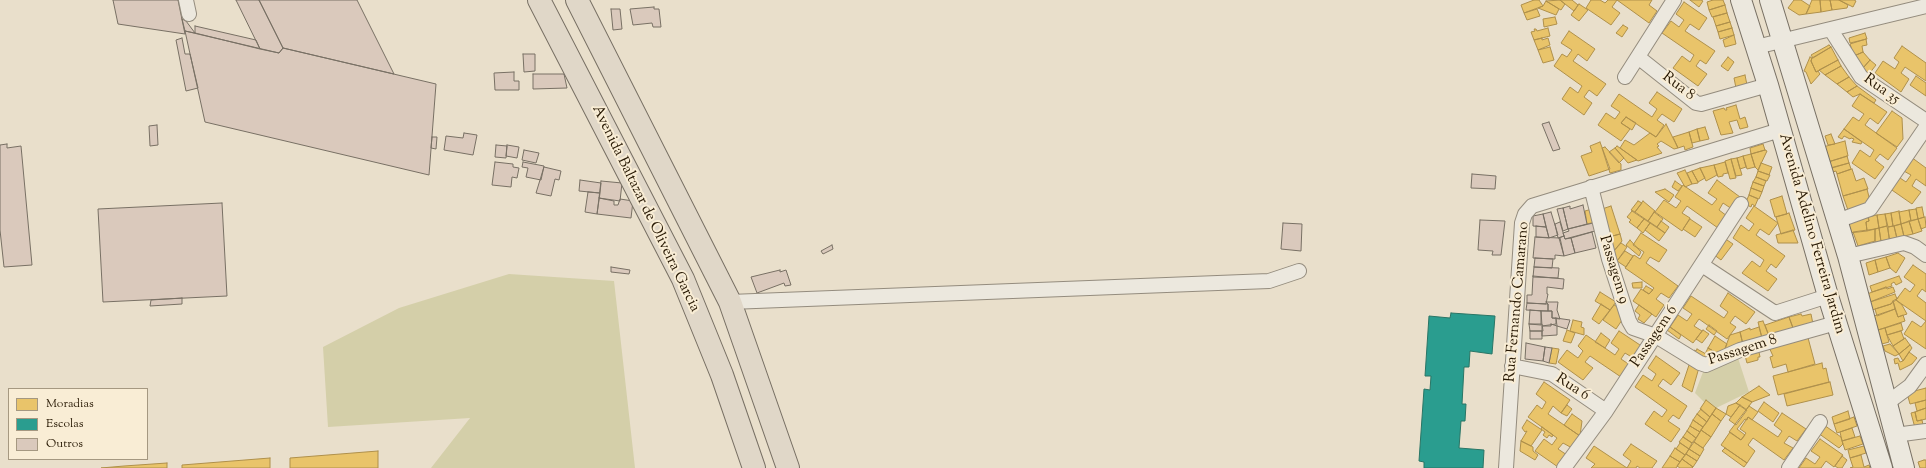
<!DOCTYPE html>
<html>
<head>
<meta charset="utf-8">
<style>
  body { margin:0 }
  #map { position:relative; width:1926px; height:468px; overflow:hidden; background:#e9dfcb; font-family:"Sorts Mill Goudy",serif }
  canvas { display:block }
  .legend { position:absolute; left:8px; top:388px; width:140px; height:72px; box-sizing:border-box; background:#f9edd5; border:1px solid #a59881; margin:0; padding:5px 7px; list-style:none; font-size:12px; color:#271803 }
  .legend li { display:flex; align-items:center; gap:8px; height:20px }
  .legend b { width:20px; border:1px solid #a59881 }
</style>
</head>
<body>
<div id="map">
<canvas width="1926" height="468"></canvas>
<ul class="legend">
<li><b style="height:11px;background:#e9c46a"></b>Moradias</li>
<li><b style="height:11px;background:#2a9d8f"></b>Escolas</li>
<li><b style="height:11px;background:#dac9bc"></b>Outros</li>
</ul>
</div>
<script>
const c = document.querySelector('canvas').getContext('2d');
c.lineJoin = 'round';
function fillPath(path, color) { c.fillStyle = color; c.fill(path, 'evenodd'); }
const shape = rows => new Path2D(rows.map(r => 'M' + r).join(''));
function stroke(path, color, width, dash) { c.strokeStyle = color; c.lineWidth = width; c.lineCap = dash ? 'butt' : 'round'; c.setLineDash(dash || []); c.stroke(path); }
function drawText(font, color, halo, rows, align = 'center') {
  c.font = font + ' "Sorts Mill Goudy",serif'; c.lineWidth = 4; c.setLineDash([]); c.textBaseline = 'middle'; c.strokeStyle = halo; c.fillStyle = color; for (const [text, x, y, turn = 0] of rows) {
    c.save(); c.translate(x, y); c.rotate((+turn || 0) * Math.PI / 180); c.textAlign = isNaN(turn) ? turn : align; if (halo) c.strokeText(text, 0, 0); c.fillText(text, 0, 0); c.restore();
  }
}
fillPath(shape([
  [509,274,614,281,635,468,431,468,470,418,328,427,323,347,399,308],
  [1738,358,1749,392,1712,410,1695,393,1703,372]
]), '#d4cfa9');
const homes = shape([
  [1534,0,1539,0,1543,6,1524,13,1521,5,1534,0],
  [1560,0,1565,4,1561,10,1546,1,1560,0],
  [1560,0,1572,0,1578,5,1574,11,1560,0],
  [1591,0,1600,0,1605,3,1608,0,1652,0,1649,5,1657,11,1649,23,1617,0,1612,7,1620,13,1611,25,1586,8,1591,0],
  [1690,0,1701,0,1703,1,1699,7,1690,0],
  [1713,0,1723,0,1725,5,1709,10,1707,2,1713,0],
  [1794,0,1801,0,1810,6,1806,14,1799,15,1788,8,1794,0],
  [1812,0,1820,0,1821,12,1806,14,1812,0],
  [1820,0,1830,0,1832,10,1821,12,1820,0],
  [1830,0,1839,0,1848,5,1847,8,1832,10,1830,0],
  [1839,0,1854,0,1856,1,1853,7,1839,0],
  [1546,1,1559,9,1556,15,1538,8,1543,6,1546,1],
  [1684,2,1707,18,1699,30,1690,24,1685,31,1715,51,1706,64,1700,60,1696,66,1707,74,1698,86,1673,68,1682,56,1690,62,1694,55,1662,33,1671,21,1679,27,1684,20,1676,14,1684,2],
  [1579,4,1588,10,1579,21,1571,15,1579,4],
  [1725,5,1727,13,1712,17,1709,10,1725,5],
  [1537,9,1540,16,1527,20,1524,13,1537,9],
  [1727,13,1730,22,1716,26,1713,17,1727,13],
  [1555,17,1557,24,1544,27,1543,19,1555,17],
  [1730,22,1732,28,1718,32,1716,26,1730,22],
  [1623,25,1628,28,1622,37,1616,33,1623,25],
  [1548,28,1550,36,1534,40,1531,32,1535,31,1534,29,1536,29,1537,31,1548,28],
  [1732,28,1734,35,1720,39,1718,32,1732,28],
  [1569,31,1595,49,1587,61,1578,54,1573,61,1606,84,1597,96,1589,90,1584,97,1592,103,1584,115,1562,99,1570,87,1578,93,1582,86,1554,66,1562,54,1567,57,1572,50,1561,43,1569,31],
  [1865,33,1867,39,1850,43,1849,38,1865,33],
  [1734,35,1736,44,1725,47,1723,40,1734,35],
  [1542,38,1542,40,1548,38,1550,45,1538,50,1534,40,1542,38],
  [1866,39,1867,45,1862,46,1863,52,1854,56,1850,44,1866,39],
  [1829,45,1831,47,1813,58,1811,55,1829,45],
  [1902,46,1926,63,1926,81,1905,67,1901,73,1909,79,1901,92,1875,73,1883,61,1895,69,1899,62,1894,58,1902,46],
  [1550,47,1554,60,1543,63,1538,50,1550,47],
  [1831,47,1838,60,1816,72,1811,61,1812,58,1831,47],
  [1863,52,1870,60,1863,68,1854,56,1863,52],
  [1728,57,1734,62,1728,71,1721,66,1728,57],
  [1810,57,1812,58,1811,61,1816,72,1818,71,1820,74,1811,84,1806,72,1804,71,1810,57],
  [1838,60,1841,66,1825,75,1819,70,1838,60],
  [1870,60,1876,65,1869,74,1863,68,1870,60],
  [1841,66,1849,77,1837,84,1825,75,1841,66],
  [1745,75,1747,85,1736,88,1734,78,1745,75],
  [1916,76,1926,83,1926,96,1910,85,1916,76],
  [1849,77,1857,86,1847,92,1837,84,1849,77],
  [1857,86,1876,100,1874,103,1860,94,1853,97,1847,92,1857,86],
  [1657,92,1682,109,1674,122,1662,114,1657,120,1664,125,1656,137,1626,117,1621,123,1630,129,1621,141,1598,125,1606,113,1615,119,1620,112,1611,106,1619,94,1652,117,1657,109,1649,103,1657,92],
  [1860,94,1887,112,1878,124,1870,118,1865,125,1897,148,1888,160,1880,154,1875,160,1884,167,1875,179,1852,163,1860,150,1870,157,1874,150,1844,129,1853,117,1859,121,1864,114,1852,106,1860,94],
  [1736,105,1740,119,1745,117,1748,127,1740,129,1737,120,1729,122,1733,133,1721,135,1713,111,1724,108,1725,110,1727,110,1726,108,1736,105],
  [1892,111,1902,118,1903,139,1897,147,1876,133,1892,111],
  [1626,117,1636,123,1632,130,1621,123,1626,117],
  [1666,124,1678,148,1674,149,1661,141,1657,144,1659,146,1657,147,1662,153,1638,161,1620,148,1625,140,1634,145,1650,133,1656,137,1666,124],
  [1705,127,1709,139,1700,141,1697,129,1705,127],
  [1697,129,1700,141,1692,143,1689,132,1697,129],
  [1844,129,1862,142,1861,144,1852,142,1854,139,1851,138,1850,139,1844,136,1842,139,1838,137,1844,129],
  [1689,132,1693,147,1685,150,1684,146,1678,148,1673,137,1689,132],
  [1831,134,1835,144,1828,145,1825,136,1831,134],
  [1845,141,1848,156,1828,162,1823,147,1845,141],
  [1600,142,1610,169,1589,176,1581,156,1592,152,1590,146,1600,142],
  [1763,144,1765,150,1751,154,1750,148,1763,144],
  [1617,146,1620,148,1637,160,1628,163,1615,148,1617,146],
  [1605,147,1621,164,1621,170,1610,173,1602,148,1605,147],
  [1615,148,1624,158,1619,163,1609,152,1615,148],
  [1765,150,1767,151,1758,170,1755,167,1751,154,1765,150],
  [1751,154,1755,167,1747,169,1743,156,1751,154],
  [1743,156,1746,167,1740,169,1737,158,1743,156],
  [1847,156,1849,163,1830,168,1828,162,1847,156],
  [1911,157,1926,168,1926,186,1916,179,1912,186,1921,192,1912,204,1889,188,1897,176,1906,182,1911,175,1902,170,1911,157],
  [1737,158,1742,175,1736,176,1731,159,1737,158],
  [1731,159,1736,178,1730,179,1725,161,1731,159],
  [1725,162,1728,173,1723,174,1723,176,1718,177,1714,165,1725,162],
  [1761,163,1772,167,1769,175,1758,171,1761,163],
  [1849,163,1851,169,1837,174,1836,171,1833,172,1832,168,1849,163],
  [1714,165,1717,175,1706,181,1700,168,1714,165],
  [1700,168,1705,178,1698,182,1692,171,1700,168],
  [1852,169,1856,181,1864,178,1868,189,1843,196,1837,174,1852,169],
  [1685,170,1692,184,1685,187,1677,173,1685,170],
  [1692,171,1698,182,1698,183,1692,184,1687,173,1692,171],
  [1758,171,1770,175,1767,181,1756,177,1758,171],
  [1756,177,1766,181,1764,186,1753,182,1756,177],
  [1717,180,1740,197,1732,209,1723,203,1719,210,1727,216,1718,228,1687,206,1682,213,1690,218,1682,231,1655,212,1664,200,1676,208,1681,201,1675,197,1683,185,1712,205,1717,199,1708,193,1717,180],
  [1675,181,1682,186,1678,191,1672,187,1675,181],
  [1753,182,1764,186,1762,192,1751,188,1753,182],
  [1751,188,1762,192,1759,199,1749,195,1751,188],
  [1665,189,1674,195,1669,202,1655,192,1665,189],
  [1867,189,1869,197,1863,208,1849,213,1843,196,1867,189],
  [1749,195,1758,199,1755,206,1752,204,1751,207,1745,204,1749,195],
  [1782,196,1787,214,1775,217,1770,200,1782,196],
  [1638,201,1642,203,1635,212,1631,210,1638,201],
  [1643,201,1655,211,1648,221,1635,212,1643,201],
  [1611,206,1620,234,1609,237,1602,209,1611,206],
  [1754,206,1778,223,1769,235,1760,229,1756,235,1785,256,1776,268,1771,264,1766,271,1777,279,1768,291,1742,273,1752,261,1760,267,1764,260,1733,238,1741,225,1749,231,1754,224,1746,218,1754,206],
  [1922,207,1924,217,1918,219,1916,208,1922,207],
  [1592,209,1595,222,1587,224,1585,211,1592,209],
  [1916,209,1918,219,1911,221,1909,210,1916,209],
  [1909,210,1911,221,1901,224,1899,212,1909,210],
  [1632,211,1644,219,1637,228,1629,222,1631,220,1627,217,1632,211],
  [1899,211,1901,224,1893,226,1891,213,1899,211],
  [1654,212,1663,219,1657,227,1648,221,1654,212],
  [1789,213,1795,230,1781,234,1776,217,1789,213],
  [1891,213,1893,226,1888,227,1885,214,1891,213],
  [1885,214,1887,226,1879,228,1877,215,1885,214],
  [1877,215,1879,228,1867,231,1866,222,1869,221,1868,217,1877,215],
  [1868,217,1869,221,1866,222,1867,231,1849,233,1846,222,1868,217],
  [1925,217,1926,227,1921,229,1918,219,1925,217],
  [1644,219,1650,223,1643,233,1637,228,1644,219],
  [1690,219,1702,227,1695,237,1683,229,1690,219],
  [1918,219,1922,231,1913,234,1909,221,1918,219],
  [1661,221,1669,227,1665,233,1657,227,1661,221],
  [1909,221,1913,234,1904,236,1901,224,1909,221],
  [1650,223,1665,233,1659,241,1645,230,1650,223],
  [1901,224,1904,237,1897,239,1894,226,1901,224],
  [1887,226,1890,241,1881,242,1879,228,1887,226],
  [1894,226,1897,238,1889,239,1888,227,1894,226],
  [1879,228,1881,241,1875,242,1875,229,1879,228],
  [1875,229,1875,241,1858,246,1853,232,1875,229],
  [1793,230,1798,243,1778,243,1776,235,1793,230],
  [1641,233,1667,250,1659,262,1650,257,1646,263,1678,286,1669,298,1661,293,1656,299,1664,305,1656,317,1633,301,1641,289,1649,294,1654,288,1625,268,1634,255,1640,259,1644,252,1633,245,1641,233],
  [1620,234,1622,241,1613,252,1609,237,1620,234],
  [1724,238,1733,244,1721,260,1713,254,1724,238],
  [1630,240,1641,252,1639,256,1626,245,1630,240],
  [1621,243,1627,247,1617,261,1615,259,1613,252,1621,243],
  [1625,251,1633,256,1626,267,1617,261,1625,251],
  [1898,253,1905,258,1896,273,1890,268,1886,257,1898,253],
  [1886,257,1890,268,1878,272,1875,260,1886,257],
  [1875,260,1878,272,1869,275,1866,263,1875,260],
  [1913,265,1926,274,1926,292,1922,289,1917,296,1926,303,1926,349,1904,334,1912,321,1921,327,1926,321,1896,300,1905,288,1910,292,1915,285,1904,277,1913,265],
  [1899,276,1902,282,1896,285,1894,282,1891,284,1892,286,1872,292,1870,286,1899,276],
  [1642,282,1642,288,1633,288,1632,283,1642,282],
  [1646,286,1653,290,1649,294,1643,290,1646,286],
  [1886,287,1887,289,1893,287,1895,292,1870,302,1867,294,1886,287],
  [1600,292,1616,302,1610,310,1595,301,1600,292],
  [1728,293,1755,312,1746,324,1735,316,1730,323,1736,327,1727,339,1699,319,1694,326,1702,331,1693,343,1670,327,1678,315,1687,321,1692,314,1683,308,1691,296,1724,318,1728,312,1720,306,1728,293],
  [1895,294,1897,299,1891,304,1872,310,1870,302,1895,294],
  [1898,298,1896,300,1902,305,1907,314,1898,317,1893,301,1898,298],
  [1893,301,1895,309,1877,316,1875,309,1891,304,1893,301],
  [1601,304,1610,310,1599,324,1592,319,1601,304],
  [1614,305,1624,310,1624,317,1616,329,1603,320,1614,305],
  [1639,305,1652,314,1644,323,1638,319,1640,315,1635,311,1639,305],
  [1895,309,1898,317,1903,315,1905,321,1878,330,1874,316,1895,309],
  [1801,314,1802,316,1811,314,1813,324,1793,328,1789,317,1801,314],
  [1789,317,1793,328,1769,336,1765,325,1789,317],
  [1573,320,1582,322,1581,327,1584,328,1584,335,1570,331,1573,320],
  [1763,321,1769,336,1762,338,1758,322,1763,321],
  [1901,323,1903,330,1887,335,1885,328,1901,323],
  [1709,325,1717,331,1714,335,1706,329,1709,325],
  [1670,327,1681,335,1679,339,1667,330,1670,327],
  [1759,327,1762,338,1743,344,1740,332,1750,328,1750,330,1759,327],
  [1885,328,1889,342,1882,344,1878,330,1885,328],
  [1567,330,1575,333,1571,343,1563,341,1567,330],
  [1703,330,1709,334,1702,343,1696,339,1703,330],
  [1619,331,1643,347,1635,359,1625,353,1621,359,1630,365,1621,377,1590,356,1585,362,1593,368,1583,380,1558,362,1567,350,1578,358,1583,351,1578,346,1586,335,1615,355,1619,349,1611,343,1619,331],
  [1901,331,1904,339,1893,346,1887,335,1901,331],
  [1740,332,1743,345,1724,351,1730,335,1740,332],
  [1601,333,1610,340,1605,348,1595,342,1601,333],
  [1807,334,1815,364,1788,372,1786,364,1773,368,1770,357,1773,356,1768,345,1807,334],
  [1715,336,1727,344,1722,356,1708,348,1715,336],
  [1905,338,1910,345,1899,354,1893,346,1905,338],
  [1890,344,1899,354,1895,356,1885,351,1883,346,1890,344],
  [1910,345,1912,348,1903,361,1899,354,1910,345],
  [1552,348,1559,349,1556,364,1549,363,1552,348],
  [1708,348,1722,356,1715,359,1705,354,1708,348],
  [1755,348,1756,353,1759,352,1760,357,1758,357,1758,360,1747,363,1744,352,1755,348],
  [1697,349,1715,359,1706,363,1692,355,1694,350,1696,351,1697,349],
  [1909,352,1917,358,1912,364,1900,370,1898,363,1895,364,1894,359,1898,358,1900,362,1903,361,1909,352],
  [1656,356,1680,373,1671,385,1663,379,1658,386,1687,406,1679,419,1673,415,1668,421,1680,429,1671,442,1645,424,1654,411,1662,417,1667,410,1635,387,1643,375,1652,381,1656,374,1648,368,1656,356],
  [1691,359,1700,364,1692,392,1682,386,1691,359],
  [1822,363,1823,369,1826,368,1829,382,1778,395,1773,376,1822,363],
  [1544,382,1570,400,1561,413,1553,406,1548,414,1580,436,1572,448,1563,443,1558,449,1567,455,1558,467,1535,451,1544,439,1552,445,1557,438,1528,417,1537,405,1542,409,1546,402,1536,394,1544,382],
  [1830,382,1833,395,1787,406,1784,394,1830,382],
  [1759,386,1770,395,1752,402,1742,397,1759,386],
  [1926,388,1926,400,1910,404,1907,393,1926,388],
  [1742,397,1752,402,1746,410,1736,403,1742,397],
  [1706,400,1716,408,1710,417,1700,409,1706,400],
  [1926,400,1926,408,1917,411,1915,403,1926,400],
  [1764,402,1779,413,1773,422,1758,411,1764,402],
  [1736,403,1740,405,1731,417,1726,414,1728,406,1736,403],
  [1567,405,1572,409,1567,416,1561,413,1567,405],
  [1740,405,1747,410,1736,425,1729,420,1740,405],
  [1749,406,1758,412,1752,420,1748,417,1747,420,1745,419,1737,429,1745,435,1741,440,1729,432,1749,406],
  [1716,408,1726,414,1721,421,1712,414,1716,408],
  [1926,408,1926,419,1917,421,1915,412,1926,408],
  [1701,409,1710,417,1707,422,1697,414,1701,409],
  [1848,411,1850,419,1834,424,1832,417,1848,411],
  [1915,412,1917,421,1922,420,1923,425,1915,428,1911,413,1915,412],
  [1782,413,1806,429,1797,441,1789,436,1784,443,1793,448,1784,460,1753,438,1748,445,1755,451,1747,463,1721,445,1730,432,1741,440,1746,433,1740,429,1748,417,1778,437,1782,431,1774,425,1782,413],
  [1572,414,1582,421,1580,436,1564,425,1572,414],
  [1697,414,1707,422,1703,427,1693,420,1697,414],
  [1712,414,1721,421,1711,437,1701,430,1712,414],
  [1854,417,1857,426,1837,433,1834,424,1854,417],
  [1527,420,1542,430,1531,446,1521,441,1527,431,1525,432,1522,428,1527,420],
  [1693,420,1703,427,1700,432,1690,426,1693,420],
  [1824,425,1841,437,1843,444,1839,448,1818,433,1824,425],
  [1690,426,1700,432,1696,438,1687,431,1690,426],
  [1542,427,1553,435,1552,437,1549,435,1547,438,1543,435,1545,432,1541,429,1542,427],
  [1852,428,1855,437,1842,441,1840,432,1852,428],
  [1701,430,1711,437,1703,448,1694,442,1701,430],
  [1687,431,1696,438,1692,443,1683,437,1687,431],
  [1860,436,1863,444,1845,450,1842,441,1860,436],
  [1683,437,1692,443,1689,449,1679,442,1683,437],
  [1820,439,1843,455,1834,467,1826,461,1821,468,1799,468,1806,458,1815,464,1820,457,1811,451,1820,439],
  [1521,441,1533,447,1533,451,1538,455,1535,460,1520,451,1521,441],
  [1694,442,1704,449,1700,456,1689,449,1694,442],
  [1680,443,1689,449,1685,455,1676,449,1680,443],
  [1631,444,1657,461,1652,468,1640,468,1637,466,1636,468,1591,468,1595,464,1586,458,1594,446,1627,468,1631,461,1623,455,1631,444],
  [1864,446,1866,453,1850,458,1848,450,1864,446],
  [1675,448,1685,455,1680,462,1670,456,1675,448],
  [1725,448,1747,463,1744,467,1722,451,1725,448],
  [1689,449,1700,456,1697,461,1686,454,1689,449],
  [378,451,378,468,290,468,290,458,378,451],
  [1686,454,1697,461,1693,467,1682,459,1686,454],
  [1861,455,1864,467,1869,465,1870,468,1850,468,1853,467,1850,458,1861,455],
  [1670,456,1680,462,1676,468,1662,468,1670,456],
  [1842,456,1847,460,1842,468,1838,468,1835,466,1842,456],
  [270,458,270,468,182,468,182,465,270,458],
  [1682,459,1693,467,1692,468,1680,468,1677,466,1682,459],
  [1924,460,1926,460,1926,468,1920,468,1918,462,1924,460],
  [167,463,167,468,101,468,124,466,167,463]
]);
fillPath(homes, '#e9c46a');
stroke(homes, '#af904b', 1);
const schools = shape([
  [1451,313,1495,316,1492,354,1470,351,1469,367,1464,367,1462,404,1466,404,1465,421,1461,421,1459,448,1484,450,1483,468,1424,468,1424,462,1419,461,1424,389,1430,390,1431,376,1425,376,1429,316,1450,318,1451,313]
]);
fillPath(schools, '#2a9d8f');
stroke(schools, '#297565', 1);
const building = shape([
  [113,0,178,0,185,34,118,24,113,0],
  [236,0,259,0,283,48,279,53,260,49,236,0],
  [259,0,357,0,394,74,283,48,259,0],
  [654,7,654,9,659,9,661,27,653,27,652,23,633,25,630,9,654,7],
  [611,9,620,9,622,29,613,30,611,9],
  [182,19,186,21,195,33,185,31,182,19],
  [195,26,256,40,260,49,195,33,195,26],
  [185,31,279,53,283,48,436,84,429,175,205,122,185,31],
  [182,38,185,54,190,54,198,88,186,91,176,40,182,38],
  [523,54,535,54,535,71,524,72,523,54],
  [514,72,514,81,519,81,519,90,495,90,494,73,514,72],
  [533,74,564,74,567,88,533,89,533,74],
  [1549,122,1560,149,1553,151,1542,124,1549,122],
  [157,125,158,145,150,146,149,126,157,125],
  [464,133,477,135,473,155,444,150,446,136,463,138,464,133],
  [432,137,437,137,436,149,431,148,432,137],
  [7,144,7,148,21,146,32,265,4,267,0,230,0,145,7,144],
  [496,145,507,146,506,158,495,157,496,145],
  [507,145,519,147,517,158,506,156,507,145],
  [524,150,539,153,536,163,522,160,524,150],
  [495,162,513,164,513,167,519,168,517,178,512,177,511,187,492,185,495,162],
  [523,162,544,166,541,180,526,177,528,168,522,167,523,162],
  [544,167,561,171,559,180,555,179,551,196,536,193,544,167],
  [1472,174,1496,176,1495,189,1471,188,1472,174],
  [580,180,601,183,600,193,579,191,580,180],
  [601,181,622,183,620,201,599,198,601,181],
  [588,192,600,193,597,214,585,212,588,192],
  [599,198,614,201,614,205,618,205,620,199,633,201,631,218,597,214,599,198],
  [222,203,227,296,103,302,98,209,222,203],
  [1583,205,1587,224,1568,229,1563,208,1570,206,1570,209,1583,205],
  [1563,208,1568,229,1563,231,1557,209,1563,208],
  [1551,212,1558,235,1549,238,1543,214,1551,212],
  [1543,214,1546,227,1533,226,1533,216,1543,214],
  [1480,220,1505,221,1501,255,1492,255,1493,251,1478,250,1480,220],
  [1560,222,1564,236,1558,238,1555,224,1560,222],
  [1283,223,1302,224,1301,251,1281,249,1283,223],
  [1593,223,1595,231,1565,239,1563,233,1569,231,1568,229,1593,223],
  [1536,226,1546,227,1549,238,1536,237,1536,226],
  [1592,232,1596,248,1575,253,1571,238,1592,232],
  [1564,236,1565,239,1571,238,1575,253,1564,256,1559,238,1564,236],
  [1535,237,1560,238,1564,256,1555,255,1555,259,1533,258,1535,237],
  [832,245,833,249,823,254,821,251,832,245],
  [1535,258,1553,259,1552,268,1534,267,1535,258],
  [611,267,630,270,629,274,611,272,611,267],
  [1534,267,1559,268,1558,278,1533,277,1534,267],
  [780,270,780,272,786,270,791,285,785,286,784,283,757,293,751,277,780,270],
  [1533,276,1564,279,1563,289,1547,287,1547,294,1548,294,1546,304,1527,303,1527,295,1532,295,1533,276],
  [182,298,182,304,150,306,151,300,182,298],
  [1546,302,1558,302,1557,310,1560,319,1552,318,1552,311,1548,311,1548,304,1546,302],
  [1527,303,1548,304,1548,311,1526,310,1527,303],
  [1530,310,1541,311,1541,325,1529,324,1530,310],
  [1541,311,1552,311,1552,318,1556,318,1556,324,1542,326,1541,311],
  [1556,318,1570,320,1567,329,1557,326,1556,318],
  [1529,324,1542,324,1543,331,1530,331,1529,324],
  [1551,324,1557,326,1557,335,1542,336,1542,326,1551,326,1551,324],
  [1530,331,1542,331,1542,339,1530,339,1530,331],
  [1526,343,1545,347,1543,361,1525,359,1526,343],
  [1545,347,1552,348,1549,363,1543,361,1545,347]
]);
fillPath(building, '#dac9bc');
stroke(building, '#787064', 1);
const street = shape([
  [186,0,189,14],
  [1831,30,1861,77,1926,121],
  [1756,47,1926,6],
  [1638,57,1696,103,1701,104,1768,85],
  [1625,77,1674,0],
  [1591,187,1609,259,1629,321,1633,328,1656,336,1700,363,1706,365,1740,350,1836,323],
  [1837,221,1870,209,1926,127],
  [1848,256,1904,243,1915,247,1926,255],
  [1702,265,1775,313,1828,296],
  [730,302,1269,281,1299,271],
  [1512,366,1552,374,1606,411],
  [1887,403,1910,386,1926,364],
  [1895,435,1926,431],
  [1506,468,1522,223,1525,214,1532,206,1780,130],
  [1564,468,1606,411,1741,204],
  [1789,468,1820,422]
]);
const secondary = shape([
  [1741,0,1768,85,1828,296,1882,468],
  [1770,0,1848,256,1904,468]
]);
const primary = shape([
  [539,0,683,279,722,375,754,468],
  [577,0,730,302,788,468]
]);
stroke(street, '#948c7e', 16);
stroke(secondary, '#787064', 22);
stroke(primary, '#787064', 24);
stroke(street, '#ece8de', 14);
stroke(secondary, '#ece8de', 20);
stroke(primary, '#e0d7c8', 22);
drawText('15px', '#271803', '#f9edd5', [
  ["Rua 8",1678,87,37],
  ["Rua 35",1881,90,36],
  ["Avenida Baltazar de Oliveira Garcia",645,209,64],
  ["Avenida Adelino Ferreira Jardim",1811,234,74],
  ["Passagem 9",1613,270,73],
  ["Rua Fernando Camarano",1518,302,-85],
  ["Passagem 6",1655,337,-56],
  ["Passagem 8",1743,351,-18],
  ["Rua 6",1572,388,33]
]);
</script>
</body>
</html>
